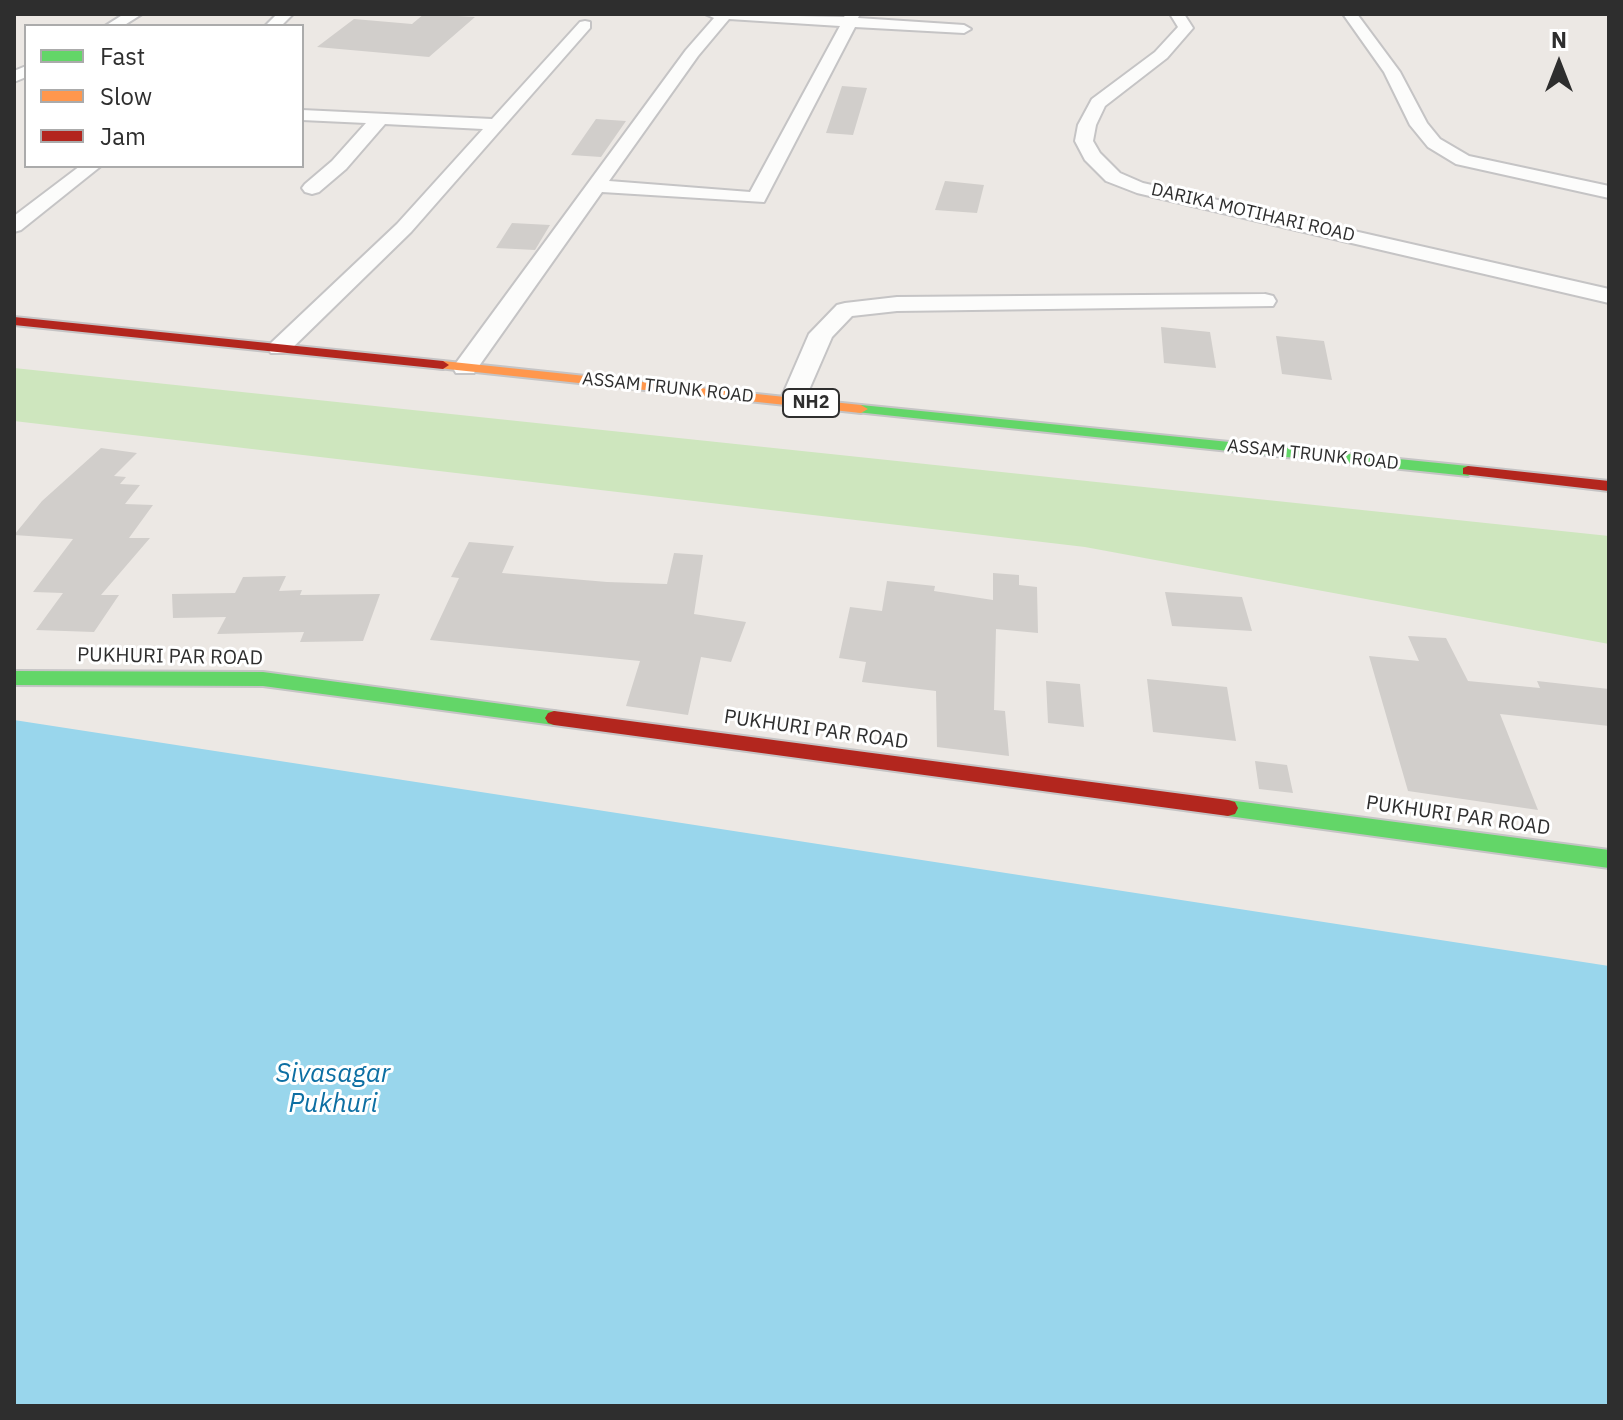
<!DOCTYPE html>
<html>
<head>
<meta charset="utf-8">
<style>
  body { margin:0 }
  #map { position:relative; width:1623px; height:1420px; overflow:hidden; background:#ece8e4; font-family:"IBM Plex Sans",sans-serif }
  canvas { display:block }
  .frame { position:absolute; inset:0; border:16px solid #2e2e2e; pointer-events:none }
  .legend { position:absolute; left:24px; top:24px; width:280px; height:144px; box-sizing:border-box; background:#fff; border:2px solid #ababab; margin:0; padding:10px 14px; list-style:none; font-size:24px; color:#2e2e2e }
  .legend li { display:flex; align-items:center; gap:16px; height:40px }
  .legend b { width:40px; border:2px solid #ababab }
  .north { position:absolute; left:1519px; top:24px; width:80px; height:80px; -webkit-text-stroke:6px #fff; paint-order:stroke; rotate:0deg; font-size:22px; font-weight:700; line-height:32px; text-align:center; color:#2e2e2e }
  .north::after { content:''; display:block; margin:auto; width:28px; height:36px; background:#2e2e2e; clip-path:polygon(50% 0,100% 100%,50% 72%,0 100%) }
</style>
</head>
<body>
<div id="map">
<canvas width="1623" height="1420"></canvas>
<div class="frame"></div>
<ul class="legend">
<li><b style="height:10px;background:#63d668"></b>Fast</li>
<li><b style="height:10px;background:#ff974d"></b>Slow</li>
<li><b style="height:10px;background:#b3261e"></b>Jam</li>
</ul>
<div class="north">N</div>
</div>
<script>
const c = document.querySelector('canvas').getContext('2d');
c.lineJoin = 'round';
function fillPath(path, color) { c.fillStyle = color; c.fill(path, 'evenodd'); }
const shape = rows => new Path2D(rows.map(r => 'M' + r).join(''));
function stroke(path, color, width, dash) { c.strokeStyle = color; c.lineWidth = width; c.lineCap = dash ? 'butt' : 'round'; c.setLineDash(dash || []); c.stroke(path); }
function drawText(font, color, halo, rows, align = 'center') {
  c.font = font + ' "IBM Plex Sans",sans-serif'; c.lineWidth = 6; c.setLineDash([]); c.textBaseline = 'middle'; c.strokeStyle = halo; c.fillStyle = color; for (const [text, x, y, turn = 0] of rows) {
    c.save(); c.translate(x, y); c.rotate((+turn || 0) * Math.PI / 180); c.textAlign = isNaN(turn) ? turn : align; if (halo) c.strokeText(text, 0, 0); c.fillText(text, 0, 0); c.restore();
  }
}
fillPath(shape([
  [14,368,1609,536,1609,644,1085,547,14,421]
]), '#cee6be');
fillPath(shape([
  [14,720,1609,966,1609,1406,14,1406]
]), '#99d6ec');
fillPath(shape([
  [424,14,475,17,429,57,317,47,354,19,412,24],
  [842,86,867,88,853,135,826,133],
  [596,119,626,121,601,157,571,155],
  [945,181,984,185,977,213,935,210],
  [512,223,550,225,535,250,496,248],
  [1161,327,1210,332,1216,368,1164,363],
  [1276,336,1324,341,1332,380,1282,374],
  [101,448,137,453,114,476,126,477,120,484,140,485,125,504,153,505,129,538,150,538,101,595,119,595,94,632,36,630,63,593,33,592,73,539,14,535,42,501],
  [469,542,514,546,502,573,607,582,667,584,674,553,703,555,694,614,746,622,731,662,701,657,688,715,626,706,640,661,430,640,459,578,451,577],
  [993,573,1019,575,1019,585,1037,587,1038,633,996,629,994,710,1005,711,1009,756,937,747,936,691,862,682,866,662,839,658,850,607,882,611,887,581,935,586,934,591,993,600],
  [286,576,279,591,302,590,300,595,380,594,363,641,300,642,304,632,217,634,226,617,173,618,172,594,235,593,243,577],
  [1165,592,1242,597,1252,631,1172,626],
  [1408,636,1446,638,1468,681,1540,688,1537,681,1609,689,1609,726,1500,714,1538,810,1408,791,1369,656,1419,661],
  [1147,679,1227,687,1236,741,1153,732],
  [1046,681,1080,684,1084,727,1048,723],
  [1255,761,1287,765,1293,793,1259,789]
]), '#d1cecb');
const street = shape([
  [124,14,142,14,123,26,105,26,124,14],
  [277,14,293,14,281,26,265,26,277,14],
  [705,14,844,17,846,14,860,14,858,18,964,25,971,29,964,33,855,27,764,202,602,192,474,373,456,373,453,368,456,363,686,50,714,18,705,14],
  [729,19,840,26,750,192,609,181,698,56,729,19],
  [1170,14,1184,14,1193,28,1167,58,1105,106,1096,125,1093,141,1100,153,1120,173,1143,183,1609,289,1609,303,1137,193,1106,181,1085,160,1075,141,1078,125,1092,99,1155,52,1178,27,1170,14],
  [1343,14,1357,14,1400,72,1427,123,1440,139,1469,156,1609,186,1609,198,1456,164,1428,147,1410,125,1384,72,1343,14],
  [585,21,590,22,590,28,411,232,287,353,271,353,267,348,271,343,397,224,483,129,385,124,346,169,319,192,312,194,305,192,302,188,305,184,332,161,366,123,302,120,302,110,492,119,580,22,585,21],
  [26,66,26,77,14,82,14,71,26,66],
  [80,166,101,166,21,230,14,232,14,216,80,166],
  [1265,294,1273,296,1276,301,1273,306,897,311,852,316,832,337,802,406,793,409,784,406,780,401,809,334,837,305,845,303,897,297,1265,294]
]);
const fast = shape([
  [861,405,1468,466,1475,471,1468,476,856,412,854,409,861,405],
  [14,671,263,672,554,711,560,713,563,718,560,723,554,725,263,686,14,685,14,671],
  [1228,800,1609,850,1609,868,1228,816,1221,814,1218,808,1221,802,1228,800]
]);
const slow = shape([
  [443,361,861,405,868,409,861,413,438,368,437,365,443,361]
]);
const jam = shape([
  [14,317,443,361,449,365,443,369,14,325,14,317],
  [1468,466,1609,481,1609,491,1463,474,1463,468,1468,466],
  [554,711,1228,800,1235,802,1238,808,1235,814,1228,816,554,725,548,723,545,718,548,713,554,711]
]);
stroke(street, '#c5c4c5', 4);
stroke(fast, '#c5c4c5', 4);
stroke(slow, '#c5c4c5', 4);
stroke(jam, '#c5c4c5', 4);
fillPath(street, '#fcfcfb');
fillPath(fast, '#63d668');
fillPath(slow, '#ff974d');
fillPath(jam, '#b3261e');
drawText('18px', '#2e2e2e', '#fff', [
  ["DARIKA MOTIHARI ROAD",1253,213,13],
  ["ASSAM TRUNK ROAD",668,388,6],
  ["ASSAM TRUNK ROAD",1313,455,6]
]);
for (const [x, y, w] of [
  [811,403,56]
]) { const box = new Path2D(); box.roundRect(x - w / 2, y - 14, w, 28, 6); c.fillStyle = '#fff'; c.fill(box); stroke(box, '#2e2e2e', 2); }
drawText('bold 18px', '#2e2e2e', null, [
  ["NH2",811,403]
]);
drawText('20px', '#2e2e2e', '#fff', [
  ["PUKHURI PAR ROAD",170,657,1],
  ["PUKHURI PAR ROAD",816,730,8],
  ["PUKHURI PAR ROAD",1458,816,8]
]);
drawText('italic 26px', '#0d6fa3', '#fff', [
  ["Sivasagar",333,1074],
  ["Pukhuri",333,1104]
]);
</script>
</body>
</html>
